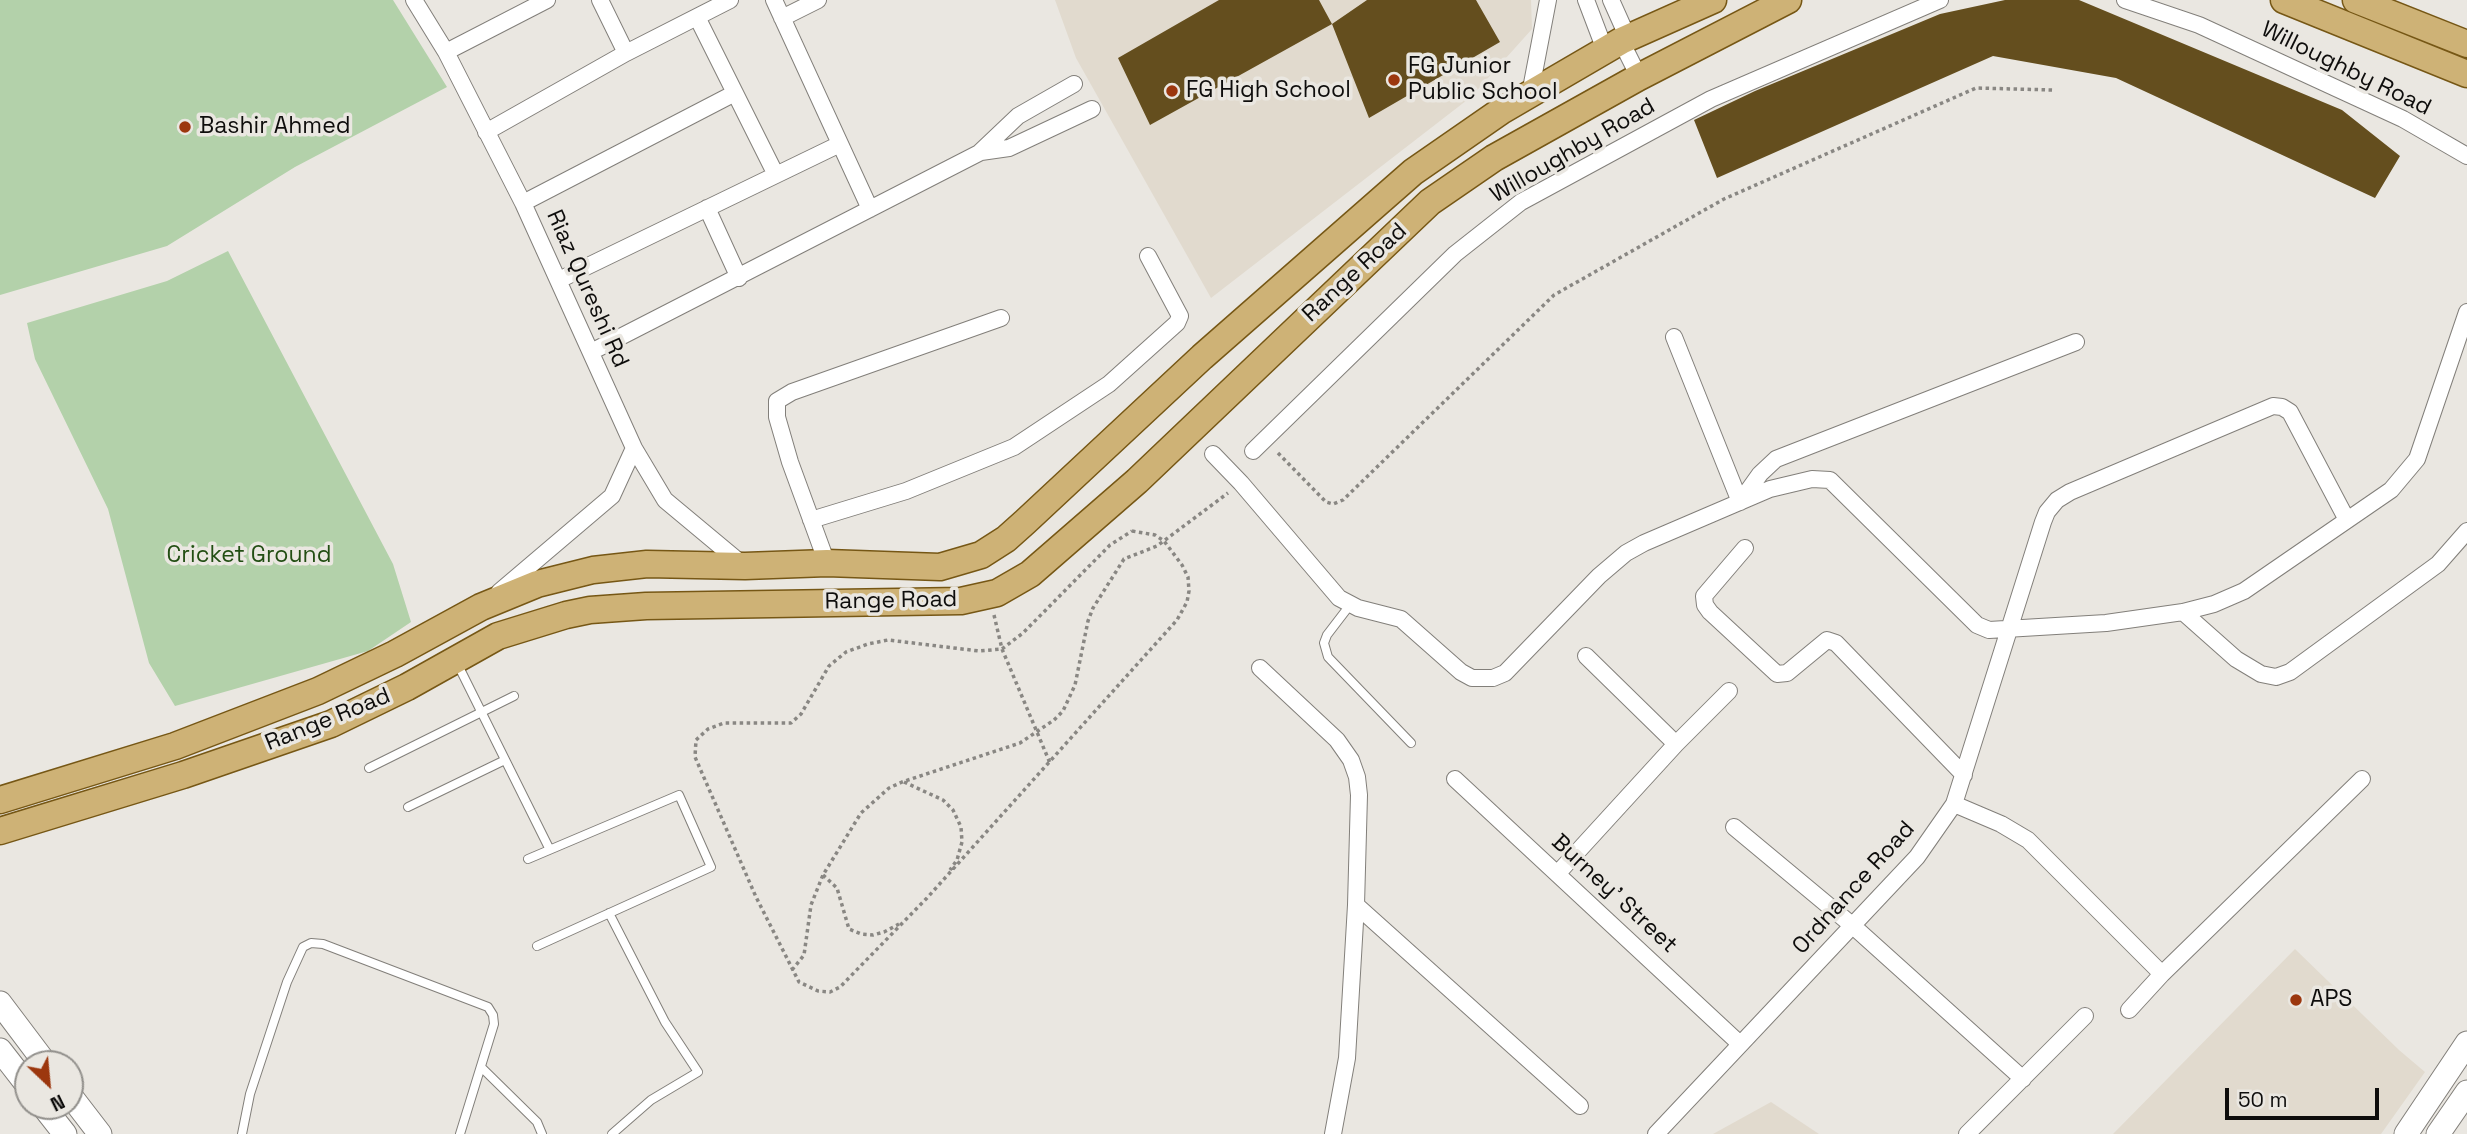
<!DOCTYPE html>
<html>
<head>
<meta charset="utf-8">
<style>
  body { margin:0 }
  #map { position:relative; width:2467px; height:1134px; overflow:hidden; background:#eae7e1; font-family:"Space Grotesk",sans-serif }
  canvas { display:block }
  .north { position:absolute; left:14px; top:1050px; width:70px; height:70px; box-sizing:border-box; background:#eae7e1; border:2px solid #92908c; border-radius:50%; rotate:154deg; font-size:19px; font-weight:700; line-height:28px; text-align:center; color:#0e0d0c }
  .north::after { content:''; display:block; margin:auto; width:24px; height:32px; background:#9c370e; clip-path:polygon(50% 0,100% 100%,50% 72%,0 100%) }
  .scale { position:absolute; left:2225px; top:1088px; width:154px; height:32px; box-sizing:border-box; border:4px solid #0e0d0c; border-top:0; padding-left:9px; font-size:21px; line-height:24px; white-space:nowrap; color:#0e0d0c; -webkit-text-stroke:5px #eae7e1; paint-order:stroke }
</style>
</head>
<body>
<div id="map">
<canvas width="2467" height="1134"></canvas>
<div class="north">N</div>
<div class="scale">50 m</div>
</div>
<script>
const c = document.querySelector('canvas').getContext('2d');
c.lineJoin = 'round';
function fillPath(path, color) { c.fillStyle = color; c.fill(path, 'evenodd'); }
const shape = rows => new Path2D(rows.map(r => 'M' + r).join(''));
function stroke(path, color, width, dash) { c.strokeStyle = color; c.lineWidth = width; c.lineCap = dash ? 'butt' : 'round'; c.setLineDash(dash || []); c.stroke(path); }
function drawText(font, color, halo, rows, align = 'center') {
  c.font = font + ' "Space Grotesk",sans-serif'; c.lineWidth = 7; c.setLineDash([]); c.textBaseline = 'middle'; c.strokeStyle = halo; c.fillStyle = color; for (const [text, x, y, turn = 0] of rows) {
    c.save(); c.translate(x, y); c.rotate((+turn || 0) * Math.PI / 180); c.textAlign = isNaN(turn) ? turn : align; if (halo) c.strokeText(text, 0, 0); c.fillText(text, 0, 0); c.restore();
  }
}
fillPath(shape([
  [1055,0,1531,0,1532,29,1471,97,1211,298,1076,58],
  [2295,949,2399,1050,2425,1072,2381,1134,2113,1134],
  [1771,1102,1819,1134,1713,1134]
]), '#e1dace');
fillPath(shape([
  [0,0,393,0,447,87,295,167,167,246,0,295],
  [228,251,393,564,411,622,368,651,175,706,149,663,108,509,35,359,27,323,167,281]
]), '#b3d1aa');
fillPath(shape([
  [1219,0,1319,0,1332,24,1150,125,1118,58],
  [1367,0,1476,0,1500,42,1369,118,1332,24],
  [2005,0,2079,0,2342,110,2400,156,2375,198,2116,78,1993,56,1717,178,1694,120,1755,91,1940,14]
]), '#644e1e');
const lane = shape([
  [1350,605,1327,635,1324,643,1328,657,1411,743],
  [457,663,549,848],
  [369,768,514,696],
  [408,807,505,760],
  [528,859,679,795,711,867,537,946],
  [609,913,665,1022,698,1072,651,1100,612,1134],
  [481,1067,537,1122,542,1134],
  [242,1134,250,1094,287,982,303,947,311,943,323,944,488,1007,493,1015,494,1024,460,1134]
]);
const street = shape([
  [414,0,446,52],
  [547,0,446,52,523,203,634,448,665,500,743,565],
  [600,0,626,53],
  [774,0,870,209],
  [1586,0,1605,50],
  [1611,0,1628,38],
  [2125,0,2199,25,2403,119,2467,156],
  [697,17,776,175],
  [782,18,818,0],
  [1621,41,1639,77],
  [1530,94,1548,0],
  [486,132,626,53,730,0],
  [981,152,1009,148,1092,109],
  [523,203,735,93],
  [707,208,739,278],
  [559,280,840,144],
  [1674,337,1740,502],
  [591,352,979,153,1018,116,1074,84],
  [1253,451,1455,254,1521,202,1711,99,1940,0],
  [1213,454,1241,483,1339,598,1358,608,1401,619,1461,672,1472,678,1493,678,1505,673,1599,576,1626,553,1644,543,1770,489,1812,479,1830,480,1977,625,1989,630,2106,623,2183,612,2214,604,2244,591,2391,490,2417,459,2467,312],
  [1740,502,1760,474,1776,459,2076,342],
  [811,520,906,491,1014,447,1109,384,1177,323,1180,316,1148,256],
  [1745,548,1704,596,1705,605,1710,612,1777,674,1787,673,1827,640,1836,643,1964,775],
  [827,563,790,462,777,417,777,401,792,392,1001,318],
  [499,592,612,496,634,448],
  [2183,612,2236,659,2261,674,2276,677,2290,672,2438,564,2467,531],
  [1586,656,1676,744],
  [1260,668,1337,740,1351,760,1357,777,1359,795,1356,905,1347,1058,1333,1134],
  [1455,779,1740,1044],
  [1954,804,2001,824,2028,840,2162,974],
  [1734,827,1853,926,2023,1079],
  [1558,873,1676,744,1729,691],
  [1356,905,1580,1106],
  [2129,1010,2162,974,2362,779],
  [1656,1134,1917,857,1954,804,2043,522,2047,512,2057,500,2070,492,2273,406,2282,407,2290,412,2347,520],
  [1967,1134,2085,1016]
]);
const secondary = shape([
  [0,1003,46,1064],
  [0,1050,28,1086],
  [70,1095,100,1134],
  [43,1106,65,1134],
  [2406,1134,2467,1043],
  [2438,1134,2467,1092]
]);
const primary = shape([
  [2284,0,2467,74],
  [2356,0,2467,44],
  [0,800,175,746,318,691,395,654,481,607,537,584,593,570,647,564,745,566,827,563,940,567,981,555,1006,539,1025,522,1202,357,1413,172,1501,111,1621,41,1713,0],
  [0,831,183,775,331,724,407,687,498,636,566,615,590,610,646,606,961,601,997,593,1030,574,1137,481,1430,202,1494,158,1639,77,1788,0]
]);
stroke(lane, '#827f7a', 10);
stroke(street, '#827f7a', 18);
stroke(secondary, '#827f7a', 25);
stroke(primary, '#765715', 29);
stroke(shape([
  [1278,453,1326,502,1333,504,1343,500,1554,295,1724,199,1976,88,2053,90],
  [1132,531,1155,535,1164,541,1182,565,1188,577,1189,591,1187,602,1177,620,927,898,840,987,830,992,818,991,799,982,756,897,695,757,696,740,708,729,724,723,791,723,801,714,829,666,846,652,868,644,888,640,979,651,1002,649,1023,633,1110,545,1132,531],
  [994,615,1002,649,1050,763],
  [904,782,943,800,953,810,961,827,962,842,957,860,950,870],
  [823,875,837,888,849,929,861,934,873,935,884,932,899,924],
  [792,970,804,955,811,905,823,875,861,813,889,788,902,782,1020,743,1054,720,1063,711,1075,685,1088,621,1093,608,1124,559,1157,546,1228,493]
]), '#898783', 3.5, [3.5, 3.5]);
stroke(lane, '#fff', 8);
stroke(street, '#fff', 16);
stroke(secondary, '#fff', 23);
stroke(primary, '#ceb276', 26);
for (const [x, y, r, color] of [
  [1394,80,7,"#9c370e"],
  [1172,91,7,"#9c370e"],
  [185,127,7,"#9c370e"],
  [2296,1000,7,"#9c370e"]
]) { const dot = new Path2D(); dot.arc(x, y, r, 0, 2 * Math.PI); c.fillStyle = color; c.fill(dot); stroke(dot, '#eae7e1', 2.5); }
drawText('23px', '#0e0d0c', '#eae7e1', [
  ["FG Junior",1408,67],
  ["Public School",1408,93],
  ["FG High School",1186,91],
  ["Bashir Ahmed",199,127],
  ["APS",2310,1000]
], 'left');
drawText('23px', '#0e0d0c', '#eae7e1', [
  ["Willoughby Road",2346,69,26],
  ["Willoughby Road",1573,151,-30],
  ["Range Road",1355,273,-43],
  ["Riaz Qureshi Rd",587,289,66],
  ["Range Road",891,601,-1],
  ["Range Road",328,720,-22],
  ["Ordnance Road",1854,888,-48],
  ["Burney' Street",1614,894,43]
]);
drawText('23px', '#224e13', '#eae7e1', [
  ["Cricket Ground",249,556]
]);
</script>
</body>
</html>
